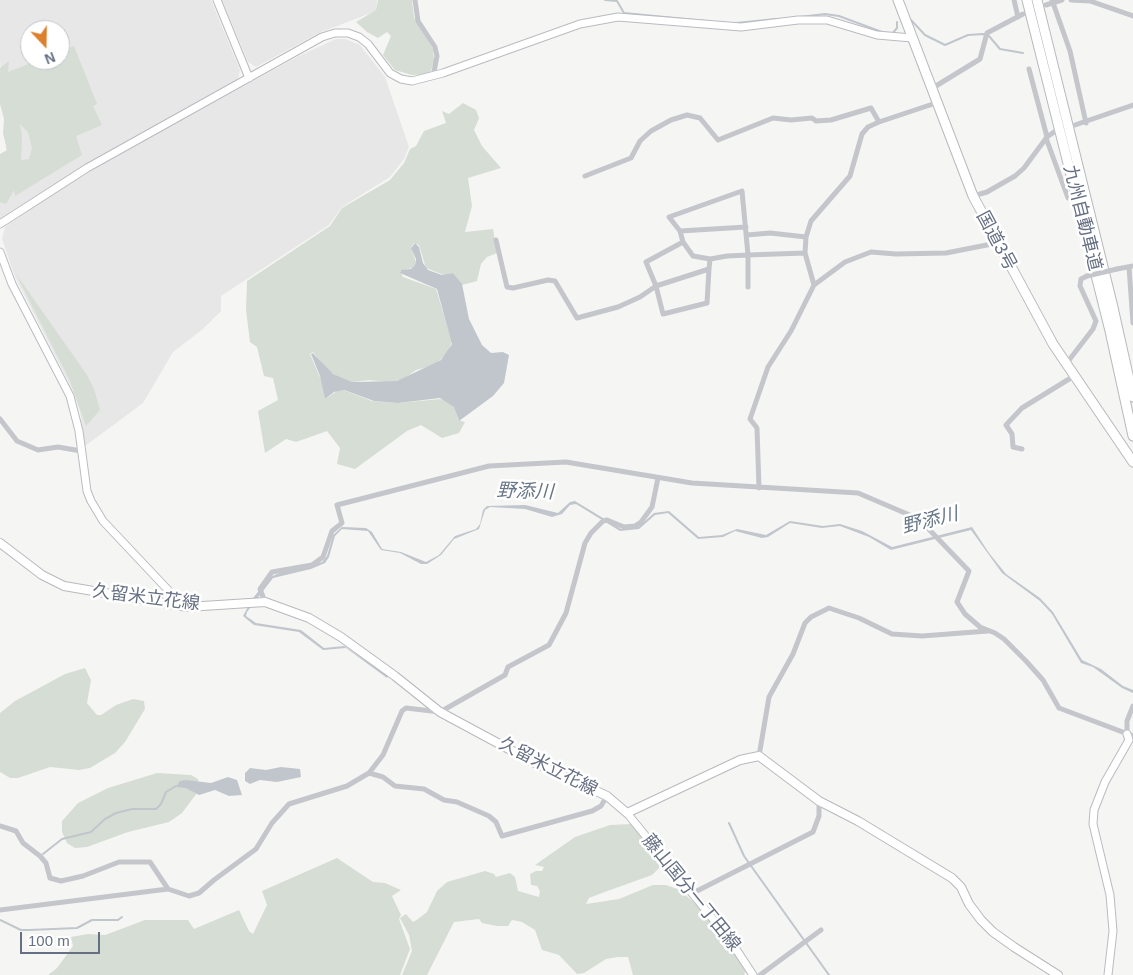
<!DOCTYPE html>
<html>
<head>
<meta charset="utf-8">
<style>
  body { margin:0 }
  #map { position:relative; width:1133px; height:975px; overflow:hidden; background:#f5f6f3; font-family:Arial,sans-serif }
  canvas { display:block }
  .north { position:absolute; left:20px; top:20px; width:50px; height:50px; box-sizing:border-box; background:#fff; border:1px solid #c2c5cd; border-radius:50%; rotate:159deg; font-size:14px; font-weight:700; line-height:20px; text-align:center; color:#666f83 }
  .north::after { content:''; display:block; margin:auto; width:18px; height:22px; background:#dc802e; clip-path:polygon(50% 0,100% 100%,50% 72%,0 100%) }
  .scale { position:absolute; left:20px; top:932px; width:80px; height:22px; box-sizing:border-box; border:2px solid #666f83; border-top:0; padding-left:6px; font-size:15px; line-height:18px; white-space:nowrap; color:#666f83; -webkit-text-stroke:4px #fff; paint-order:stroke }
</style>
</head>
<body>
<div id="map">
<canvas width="1133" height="975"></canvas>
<div class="north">N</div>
<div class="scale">100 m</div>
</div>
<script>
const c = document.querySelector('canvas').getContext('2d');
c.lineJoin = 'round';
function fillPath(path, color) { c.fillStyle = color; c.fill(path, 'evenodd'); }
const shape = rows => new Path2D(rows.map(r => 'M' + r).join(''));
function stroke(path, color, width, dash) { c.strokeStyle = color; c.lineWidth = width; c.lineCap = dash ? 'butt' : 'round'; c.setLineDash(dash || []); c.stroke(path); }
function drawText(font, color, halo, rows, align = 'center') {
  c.font = font + ' Arial,"Noto Sans JP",sans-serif'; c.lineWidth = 5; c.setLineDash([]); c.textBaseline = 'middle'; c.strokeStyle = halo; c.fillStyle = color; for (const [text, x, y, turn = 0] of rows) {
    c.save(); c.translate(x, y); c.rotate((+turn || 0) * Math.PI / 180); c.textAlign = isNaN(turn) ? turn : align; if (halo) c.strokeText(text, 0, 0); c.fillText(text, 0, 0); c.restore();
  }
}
fillPath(shape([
  [0,0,211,0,240,70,238,80,72,173,0,219,0,202,4,202,9,192,0,58],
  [30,30,60,30,60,60,30,60],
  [222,0,377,0,376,11,319,33,256,67,248,62],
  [336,39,345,39,360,45,385,77,409,147,404,159,390,177,342,207,329,225,221,296,221,311,203,329,173,352,143,403,85,446,80,412,73,391,15,277,2,239,5,227,61,189,133,146,299,56]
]), '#e6e7e6');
fillPath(shape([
  [378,0,412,0,414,17,433,49,434,61,430,74,412,75,395,70,383,55,391,36,387,32,378,38,367,32,356,22,376,10],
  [74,46,97,104,93,106,102,125,76,136,82,155,15,196,14,190,6,204,0,202,0,154,7,150,3,133,4,119,0,104,0,68,9,61,8,72,39,60,60,60,60,52],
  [20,124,28,132,32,148,29,159,21,160,22,137],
  [463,103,476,110,479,118,474,130,482,146,501,168,468,178,472,206,465,232,493,229,497,253,487,257,481,264,477,281,462,285,453,273,444,275,426,268,419,245,414,243,411,247,415,259,415,265,412,268,400,271,403,277,436,289,452,342,447,353,435,365,416,370,402,380,389,382,369,380,352,382,340,378,330,372,313,352,310,354,322,382,325,399,337,391,343,390,372,401,397,403,441,399,449,402,455,408,458,420,465,422,459,433,442,438,421,425,407,431,355,469,337,464,340,448,327,431,296,442,286,439,265,453,258,411,278,400,273,378,264,376,257,347,250,342,246,310,247,281,330,226,342,208,390,180,404,163,410,149,416,146,424,131,446,123,442,111,449,114],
  [16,274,87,375,94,389,100,410,86,426,70,381],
  [85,668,91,680,87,703,97,715,101,715,116,705,133,699,144,701,145,709,125,742,115,753,90,768,79,770,50,767,18,778,10,778,0,772,0,713,15,701,65,674],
  [157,773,191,775,198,779,200,789,182,813,169,822,128,832,87,847,75,848,67,843,62,832,62,821,78,803,108,788],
  [632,824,663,861,662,865,652,875,602,893,589,898,586,904,619,899,653,885,666,885,680,890,701,909,722,934,746,970,744,975,633,975,628,957,618,957,606,959,584,973,577,974,559,955,542,950,535,930,522,922,512,920,508,926,497,926,482,923,479,919,454,922,427,975,402,975,412,951,409,935,400,918,406,914,413,922,418,919,427,912,437,891,447,882,485,871,494,874,496,877,510,873,515,877,518,891,539,897,540,891,537,886,531,885,530,874,536,871,542,871,544,867,535,865,575,837,610,825],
  [337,858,373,882,385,883,401,890,392,896,401,915,399,919,410,949,400,975,48,975,57,968,73,946,71,937,88,934,105,935,145,920,188,920,194,929,239,910,249,931,253,934,267,905,262,891]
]), '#d6ddd4');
fillPath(shape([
  [415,243,419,247,423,263,428,270,442,275,453,273,462,284,469,319,482,345,491,353,503,352,509,355,504,383,493,396,459,421,454,407,440,398,398,403,374,401,344,390,334,392,325,399,320,376,311,354,313,353,333,374,352,382,397,381,441,360,452,344,437,289,400,273,401,270,411,269,415,265,416,259,411,248],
  [575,501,621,529,638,527,654,513,669,511,699,537,722,535,737,529,766,535,790,521,823,526,840,524,862,531,892,547,972,527,989,553,1006,574,1040,598,1053,612,1082,660,1101,669,1123,686,1133,690,1133,693,1122,688,1093,667,1081,663,1052,614,1040,601,1002,573,971,530,891,550,869,537,840,526,822,528,790,523,768,537,762,538,735,531,723,537,698,539,668,513,655,515,639,529,620,531,576,504,570,505,562,514,552,517,525,509,490,507,485,510,479,529,454,539,441,555,427,564,421,564,400,553,381,550,368,531,342,529,335,536,329,557,325,563,311,569,273,578,247,612,246,616,256,623,301,630,324,648,344,646,388,676,387,678,346,648,323,650,299,632,254,625,243,616,253,598,270,577,282,572,322,562,327,556,333,535,342,527,366,528,372,532,382,549,401,552,426,562,439,555,455,536,476,529,480,524,483,510,487,506,525,505,558,513,570,502],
  [281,767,300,769,301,777,277,782,260,780,250,784,245,781,245,773,250,768,266,770],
  [228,777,237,780,242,795,229,796,215,790,199,795,186,788,176,787,180,781,186,780,211,783]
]), '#c1c6cd');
stroke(shape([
  [605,0,617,1,624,13,706,21],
  [800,17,825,14,839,16,882,32],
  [911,20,925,35,945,45,968,35,983,34,989,36,1000,49,1023,53],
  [736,23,776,19],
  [892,34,897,28,897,22],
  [729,823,744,856,829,975],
  [43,854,62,839,91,832,105,819,116,813,132,809,156,809,161,804,166,792,176,786],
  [0,920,21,930,29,930,77,928,92,920,118,920,122,917]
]), '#c1c6cd', 2);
const secondary = shape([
  [217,0,249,78],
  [0,224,87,168,322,37,335,33,348,33,359,37,368,44,390,73,401,79,412,81,443,73,580,24,618,17,741,27,798,20,827,20,877,35,912,38],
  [0,252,12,284,70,396,79,431,87,491,91,501,103,521,169,591,176,605],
  [627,813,730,940,753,975],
  [1108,975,1113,931,1110,895,1093,824,1094,810,1105,782,1129,740,1127,734]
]);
const primary = shape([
  [0,543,42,575,64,586,187,607,265,602,309,618,341,637,395,676,440,712,533,762,607,796,627,813,740,760,759,756,819,801,858,821,952,878,961,887,969,904,981,920,993,932,1014,947,1058,975]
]);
const highway = shape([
  [898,0,973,196,1053,344,1133,462],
  [1027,0,1110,331,1133,436],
  [1037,0,1112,303,1133,397]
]);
stroke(secondary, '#b9bbc1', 9);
stroke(primary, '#b7b9be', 10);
stroke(highway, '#b7b9bd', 11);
stroke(shape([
  [415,0,418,21,435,47,437,56,433,77],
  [1014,0,1018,17],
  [1052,0,1070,51,1086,123],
  [1071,0,1090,1,1133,16],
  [1046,5,1062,0],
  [1029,69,1047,137],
  [931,89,980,59,987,33,1023,14],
  [1075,125,1133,105],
  [1046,138,1068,198],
  [585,176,631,158,640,141,651,131,671,120,687,115,700,118,718,140,773,118,791,120,812,118,816,121,831,120,871,108,879,122,936,103],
  [973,196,987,192,1015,176,1024,168,1047,137,1054,132],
  [680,231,746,227],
  [747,235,770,233,806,237],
  [496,240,507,287,513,288,548,280,555,281,577,318,618,307,640,297,656,286,709,269,710,259],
  [683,242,646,262,656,286,663,314,707,303,709,269],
  [805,253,806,237,811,221,850,176,862,134,868,127,879,122],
  [1129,267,1133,323],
  [1117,269,1133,266],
  [748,287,748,255,742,191,669,217,680,231,683,242,693,256,710,259,727,256,748,255,805,253,814,285],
  [1066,364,1093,329,1096,321,1080,286,1081,279,1087,276],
  [0,419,17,441,38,450,58,447,81,451],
  [1022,449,1013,447,1012,434,1006,425,1022,408,1074,376],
  [759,488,757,428,750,419,768,367,791,331,814,285,845,262,871,252,896,254,946,253,997,243],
  [265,602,260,589,272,572,312,565,323,557,332,531,342,523,337,505,489,466,566,462,692,483,858,493,919,519,969,571,957,602,965,614,980,627,995,633,1004,639,1026,661,1043,680,1059,708,1133,736],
  [1127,734,1127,721,1133,706],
  [759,756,769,697,793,654,805,623,811,617,829,608,859,618,892,634,922,636,988,631],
  [369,773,383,777,395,786,424,789,444,800,457,802,489,816,496,822,502,836,592,811,601,806,607,796],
  [0,826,16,831,23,843,40,856,46,863,50,878,61,881,83,876,119,862,150,862,168,889],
  [693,893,813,832,819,816,819,801],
  [0,910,168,889,189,896,199,893,214,880,256,849,272,823,289,804,347,786,369,773,383,755,402,711,406,708,440,712,505,675,508,667,549,645,566,613,585,543,591,533,603,521,607,520,624,527,635,526,641,522,652,507,658,478],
  [760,975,821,930]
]), '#c4c6cb', 5);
stroke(secondary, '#fff', 7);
stroke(primary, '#fff', 8);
stroke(highway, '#fff', 9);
stroke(shape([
  [1087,276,1117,269]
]), '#c4c6cb', 5);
drawText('18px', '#666f83', '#fff', [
  ["九州自動車道",1082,218,76],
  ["国道3号",996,241,62],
  ["久留米立花線",146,598,7],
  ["久留米立花線",548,767,27],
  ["藤山国分一丁田線",691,893,51]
]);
drawText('italic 19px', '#677686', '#fff', [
  ["野添川",525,492,2],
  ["野添川",930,521,-14]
]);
</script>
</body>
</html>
